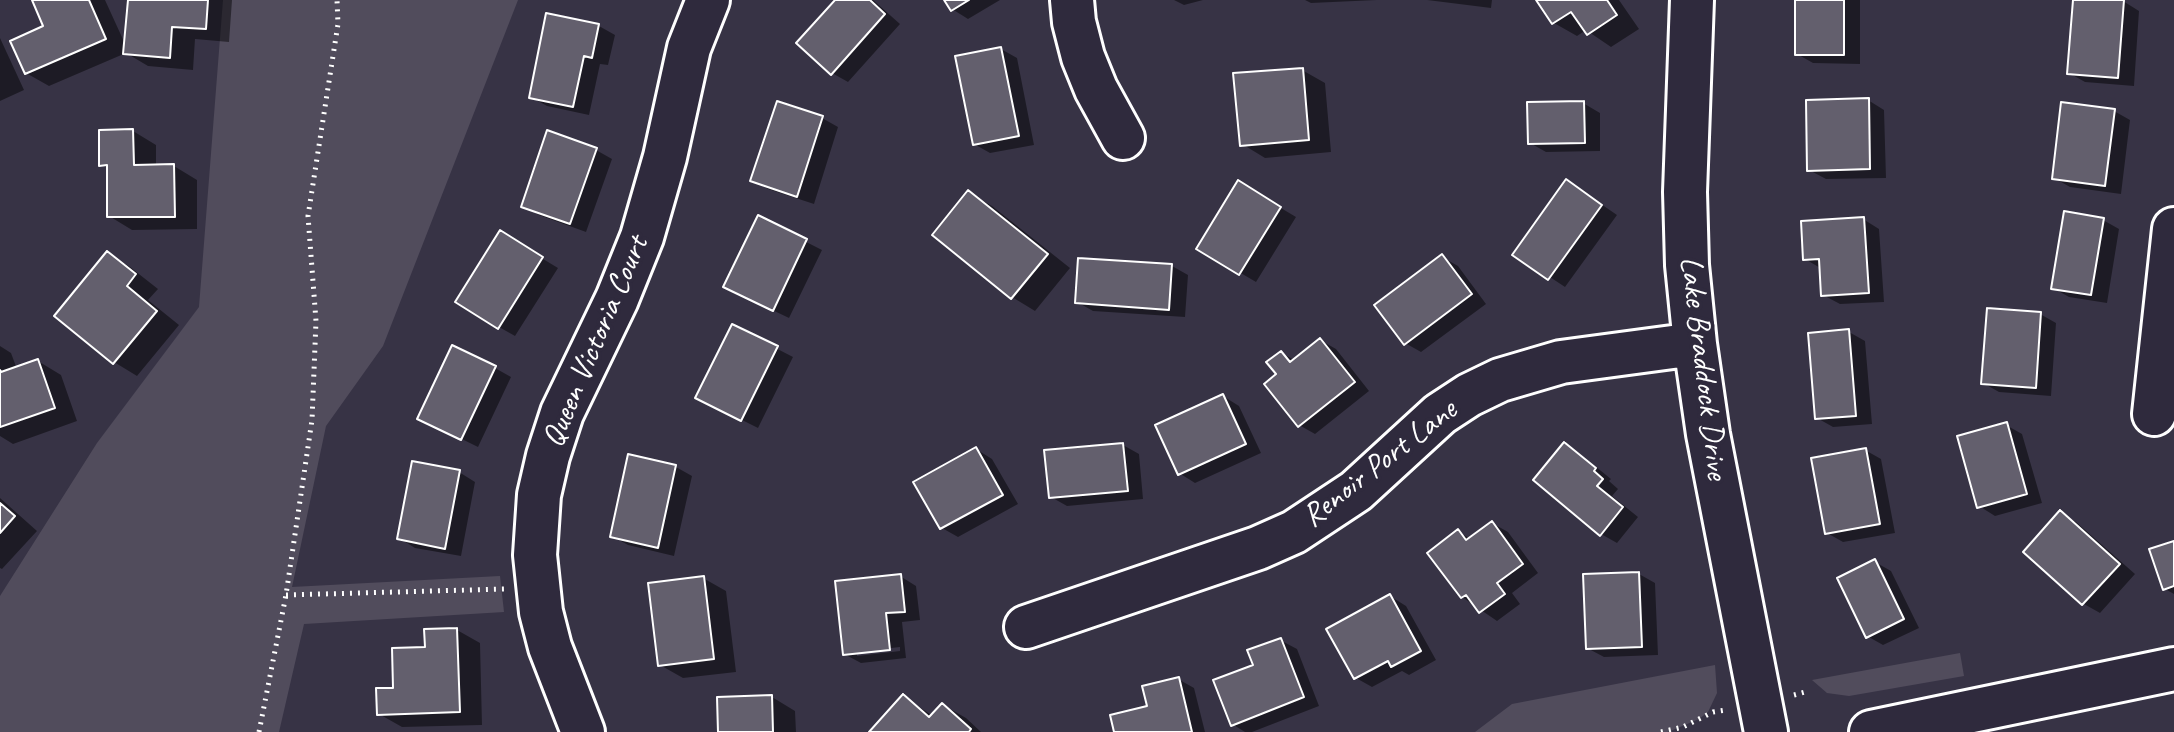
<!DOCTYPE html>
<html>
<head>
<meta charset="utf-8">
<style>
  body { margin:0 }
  canvas { display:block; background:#373345 }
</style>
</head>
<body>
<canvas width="2174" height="732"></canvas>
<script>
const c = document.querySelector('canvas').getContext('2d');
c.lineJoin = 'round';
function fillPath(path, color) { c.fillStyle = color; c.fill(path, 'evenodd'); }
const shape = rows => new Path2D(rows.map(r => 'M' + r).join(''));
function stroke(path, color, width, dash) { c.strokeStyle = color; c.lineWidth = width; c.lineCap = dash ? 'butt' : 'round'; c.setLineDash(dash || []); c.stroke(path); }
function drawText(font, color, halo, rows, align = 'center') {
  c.font = font + ' Caveat,sans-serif'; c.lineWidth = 7; c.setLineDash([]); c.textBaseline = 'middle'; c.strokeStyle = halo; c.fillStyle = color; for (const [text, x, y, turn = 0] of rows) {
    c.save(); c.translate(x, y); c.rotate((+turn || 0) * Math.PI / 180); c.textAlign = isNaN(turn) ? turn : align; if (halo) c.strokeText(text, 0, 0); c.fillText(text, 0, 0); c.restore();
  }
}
fillPath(shape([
  [223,0,518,0,383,346,326,426,292,587,500,576,504,612,304,624,279,732,0,732,0,596,97,443,199,307],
  [1960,653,1964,676,1849,696,1827,693,1812,680],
  [1715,665,1717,693,1708,712,1699,719,1668,732,1475,732,1512,704]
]), '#514c5c');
fillPath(shape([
  [34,0,105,0,126,46,130,0,232,0,229,42,195,39,193,70,148,66,126,53,49,86,26,73,46,27],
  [837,0,873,0,900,24,848,82,832,73],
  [947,0,1000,0,968,19,952,9],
  [1174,0,1203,0,1184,5],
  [1305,0,1377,0,1311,3],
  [1427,0,1492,0,1491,8],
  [1539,0,1619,0,1639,29,1611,47,1586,30,1577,36,1554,23],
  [1797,0,1860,0,1860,64,1813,63,1797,54],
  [2075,0,2123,1,2139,11,2134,86,2085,82,2069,73],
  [599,26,615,35,608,65,600,64,589,115,547,106,531,97],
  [0,38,24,90,0,101],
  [1001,49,1017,58,1034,145,990,153,974,144],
  [1302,70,1325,83,1331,152,1265,158,1242,144],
  [1868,100,1884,110,1886,178,1826,179,1809,170],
  [778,103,822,118,838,127,814,204,768,189,752,180],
  [1583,103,1600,113,1600,151,1546,152,1530,143],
  [2114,111,2130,120,2121,194,2070,187,2054,178],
  [133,131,156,145,156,166,174,166,197,180,197,229,132,230,109,216,109,169,101,164],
  [596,150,612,159,586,232,539,215,523,206],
  [1239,183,1296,217,1256,282,1198,248],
  [1582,191,1617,215,1565,287,1515,254],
  [969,193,992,206,1070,268,1035,311,1012,297,935,235],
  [759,218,822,250,789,318,741,295],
  [1863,219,1879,229,1884,302,1840,304,1823,295,1822,269,1805,259],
  [2103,220,2119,229,2107,303,2069,297,2053,288],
  [500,233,558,268,515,336,499,327],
  [107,253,130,267,158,289,148,300,179,325,137,376,114,362],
  [1442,257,1458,266,1486,304,1421,352,1405,343],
  [1172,266,1188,275,1185,317,1093,311,1077,302],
  [2040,314,2056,323,2051,396,1999,392,1983,383],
  [733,326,793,357,758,428,714,406],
  [1849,332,1865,341,1872,424,1833,427,1817,418],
  [1320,340,1336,349,1369,391,1315,434,1299,425,1279,374,1282,353,1294,360],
  [0,346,11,353,17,369,38,361,61,375,77,421,13,444,0,436],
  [495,368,511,377,478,447,419,418],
  [1223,396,1239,406,1261,453,1195,483,1179,473],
  [2006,425,2022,434,2042,503,1995,516,1979,506],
  [1564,444,1580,454,1611,479,1609,481,1618,489,1612,496,1638,517,1617,543,1601,534],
  [1123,445,1139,454,1143,499,1067,506,1051,497],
  [976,449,992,459,1018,504,958,537,942,528],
  [1865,450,1881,459,1895,533,1843,542,1827,533],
  [630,457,676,467,692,476,674,556,628,545,612,536],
  [459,472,475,482,461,556,415,548,399,538],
  [0,498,37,531,2,569,0,568],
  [2060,513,2076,522,2135,574,2100,613,2084,604,2025,552],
  [1492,523,1508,532,1538,573,1512,593,1520,604,1497,621,1462,597,1458,532,1471,539],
  [2174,543,2174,594,2165,589],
  [1875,562,1891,571,1919,628,1883,645,1867,636],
  [1639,574,1655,583,1658,655,1604,657,1587,648],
  [900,576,916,586,920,620,902,622,906,658,861,663,844,654],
  [900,647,900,651,857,656,857,652],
  [703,578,726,591,736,672,683,678,660,665],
  [1390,596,1406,606,1436,660,1409,675,1402,671,1372,687,1356,678],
  [457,630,480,643,482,725,402,727,379,714,427,649],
  [1280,640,1297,649,1319,706,1252,732,1245,732,1232,724,1255,666],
  [1178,679,1194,688,1205,732,1116,732,1149,707],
  [772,697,795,711,796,732,720,732],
  [904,697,933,716,943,705,966,718,981,732,872,732]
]), '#0007');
const building = shape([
  [32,0,89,0,106,39,25,74,10,41,43,26,32,0],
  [128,0,208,0,206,29,172,27,170,58,123,54,128,0],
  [835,0,870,0,885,14,831,75,796,43,835,0],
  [944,0,969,0,951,11,944,0],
  [1536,0,1607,0,1617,15,1587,35,1571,12,1552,24,1536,0],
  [1795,0,1844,0,1844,55,1795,55,1795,0],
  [2073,0,2124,0,2118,78,2067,74,2073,0],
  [546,13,599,24,592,58,584,56,573,107,529,98,546,13],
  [1001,47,1019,136,973,145,955,56,1001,47],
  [1303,68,1309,140,1240,146,1233,73,1303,68],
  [1869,98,1870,169,1807,171,1806,100,1869,98],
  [777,101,823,116,797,197,750,181,777,101],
  [1584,101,1585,143,1528,144,1527,102,1584,101],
  [2061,102,2115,109,2105,186,2052,179,2061,102],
  [133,129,134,165,174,164,175,217,107,217,107,165,99,166,99,130,133,129],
  [547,130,597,148,570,224,521,207,547,130],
  [1566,179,1602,205,1548,280,1512,255,1566,179],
  [1238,180,1281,207,1239,275,1196,249,1238,180],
  [968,190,1048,254,1011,299,932,235,968,190],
  [2064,211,2104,218,2091,295,2051,289,2064,211],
  [758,215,807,239,773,311,723,287,758,215],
  [1864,217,1869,293,1821,296,1819,259,1803,260,1801,221,1864,217],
  [500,230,543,257,498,329,455,302,500,230],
  [107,251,136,274,127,286,157,311,113,364,54,316,107,251],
  [1442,254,1472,294,1404,345,1374,305,1442,254],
  [1078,258,1172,264,1169,310,1075,303,1078,258],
  [1987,308,2041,312,2036,388,1981,384,1987,308],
  [732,324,778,346,741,421,695,398,732,324],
  [1849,329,1856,416,1815,419,1808,333,1849,329],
  [1320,338,1355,382,1298,427,1264,384,1276,374,1266,362,1281,351,1290,362,1320,338],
  [452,345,496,366,461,440,417,419,452,345],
  [38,359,55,408,0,427,0,370,1,372,38,359],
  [1223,394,1246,444,1178,475,1155,425,1223,394],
  [2007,422,2027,494,1977,508,1957,436,2007,422],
  [1564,442,1596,468,1594,471,1603,479,1597,486,1623,507,1600,536,1533,480,1564,442],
  [1123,443,1128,491,1049,498,1044,450,1123,443],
  [976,447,1003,495,940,529,913,482,976,447],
  [1866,448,1880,524,1825,534,1811,458,1866,448],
  [628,454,676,465,658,548,610,537,628,454],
  [412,461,460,470,445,549,397,539,412,461],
  [0,503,15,516,0,533,0,503],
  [2060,510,2120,564,2082,605,2023,552,2060,510],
  [1492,521,1523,564,1497,583,1505,594,1479,613,1466,595,1461,598,1427,553,1458,529,1466,540,1492,521],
  [2174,541,2174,586,2163,590,2149,549,2174,541],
  [1875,559,1904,619,1866,638,1837,578,1875,559],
  [1639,572,1642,647,1586,649,1583,574,1639,572],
  [901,574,905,612,886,613,890,650,843,655,835,581,901,574],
  [704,576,714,659,658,666,648,583,704,576],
  [1390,594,1421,651,1391,667,1388,661,1354,679,1326,629,1390,594],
  [457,628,460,712,377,715,376,688,393,688,392,648,425,647,424,629,457,628],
  [1281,638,1304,697,1231,726,1213,680,1253,665,1247,650,1281,638],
  [1179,677,1192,732,1114,732,1110,715,1147,706,1142,686,1179,677],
  [903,694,929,717,942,703,971,729,969,732,869,732,903,694],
  [772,695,773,732,718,732,717,697,772,695]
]);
fillPath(building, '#635f6d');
stroke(building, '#fff', 2);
const minor = shape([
  [1072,0,1074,22,1083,57,1096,89,1123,138],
  [1692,0,1685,192,1687,265,1695,344,1708,434,1766,732],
  [2154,414,2174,229],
  [1026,627,1258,548,1294,532,1356,491,1440,414,1469,395,1500,380,1561,362,1695,344],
  [583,732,550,647,541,612,535,555,539,495,548,456,562,413,617,299,642,237,665,157,689,48,708,0],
  [1871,732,2174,669]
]);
stroke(minor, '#fff', 48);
stroke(shape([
  [286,595,505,589],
  [1794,695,1809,691],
  [259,732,286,595,312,420,316,321,308,216,338,24,337,0],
  [1661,732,1683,727,1713,712,1726,710]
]), '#fff', 5, [2, 6]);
stroke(minor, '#2f2a3d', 42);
drawText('32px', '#fff', '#2f2a3d', [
  ["Queen Victoria Court",596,342,-67],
  ["Lake Braddock Drive",1703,368,83],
  ["Renoir Port Lane",1380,464,-38]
]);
</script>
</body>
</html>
